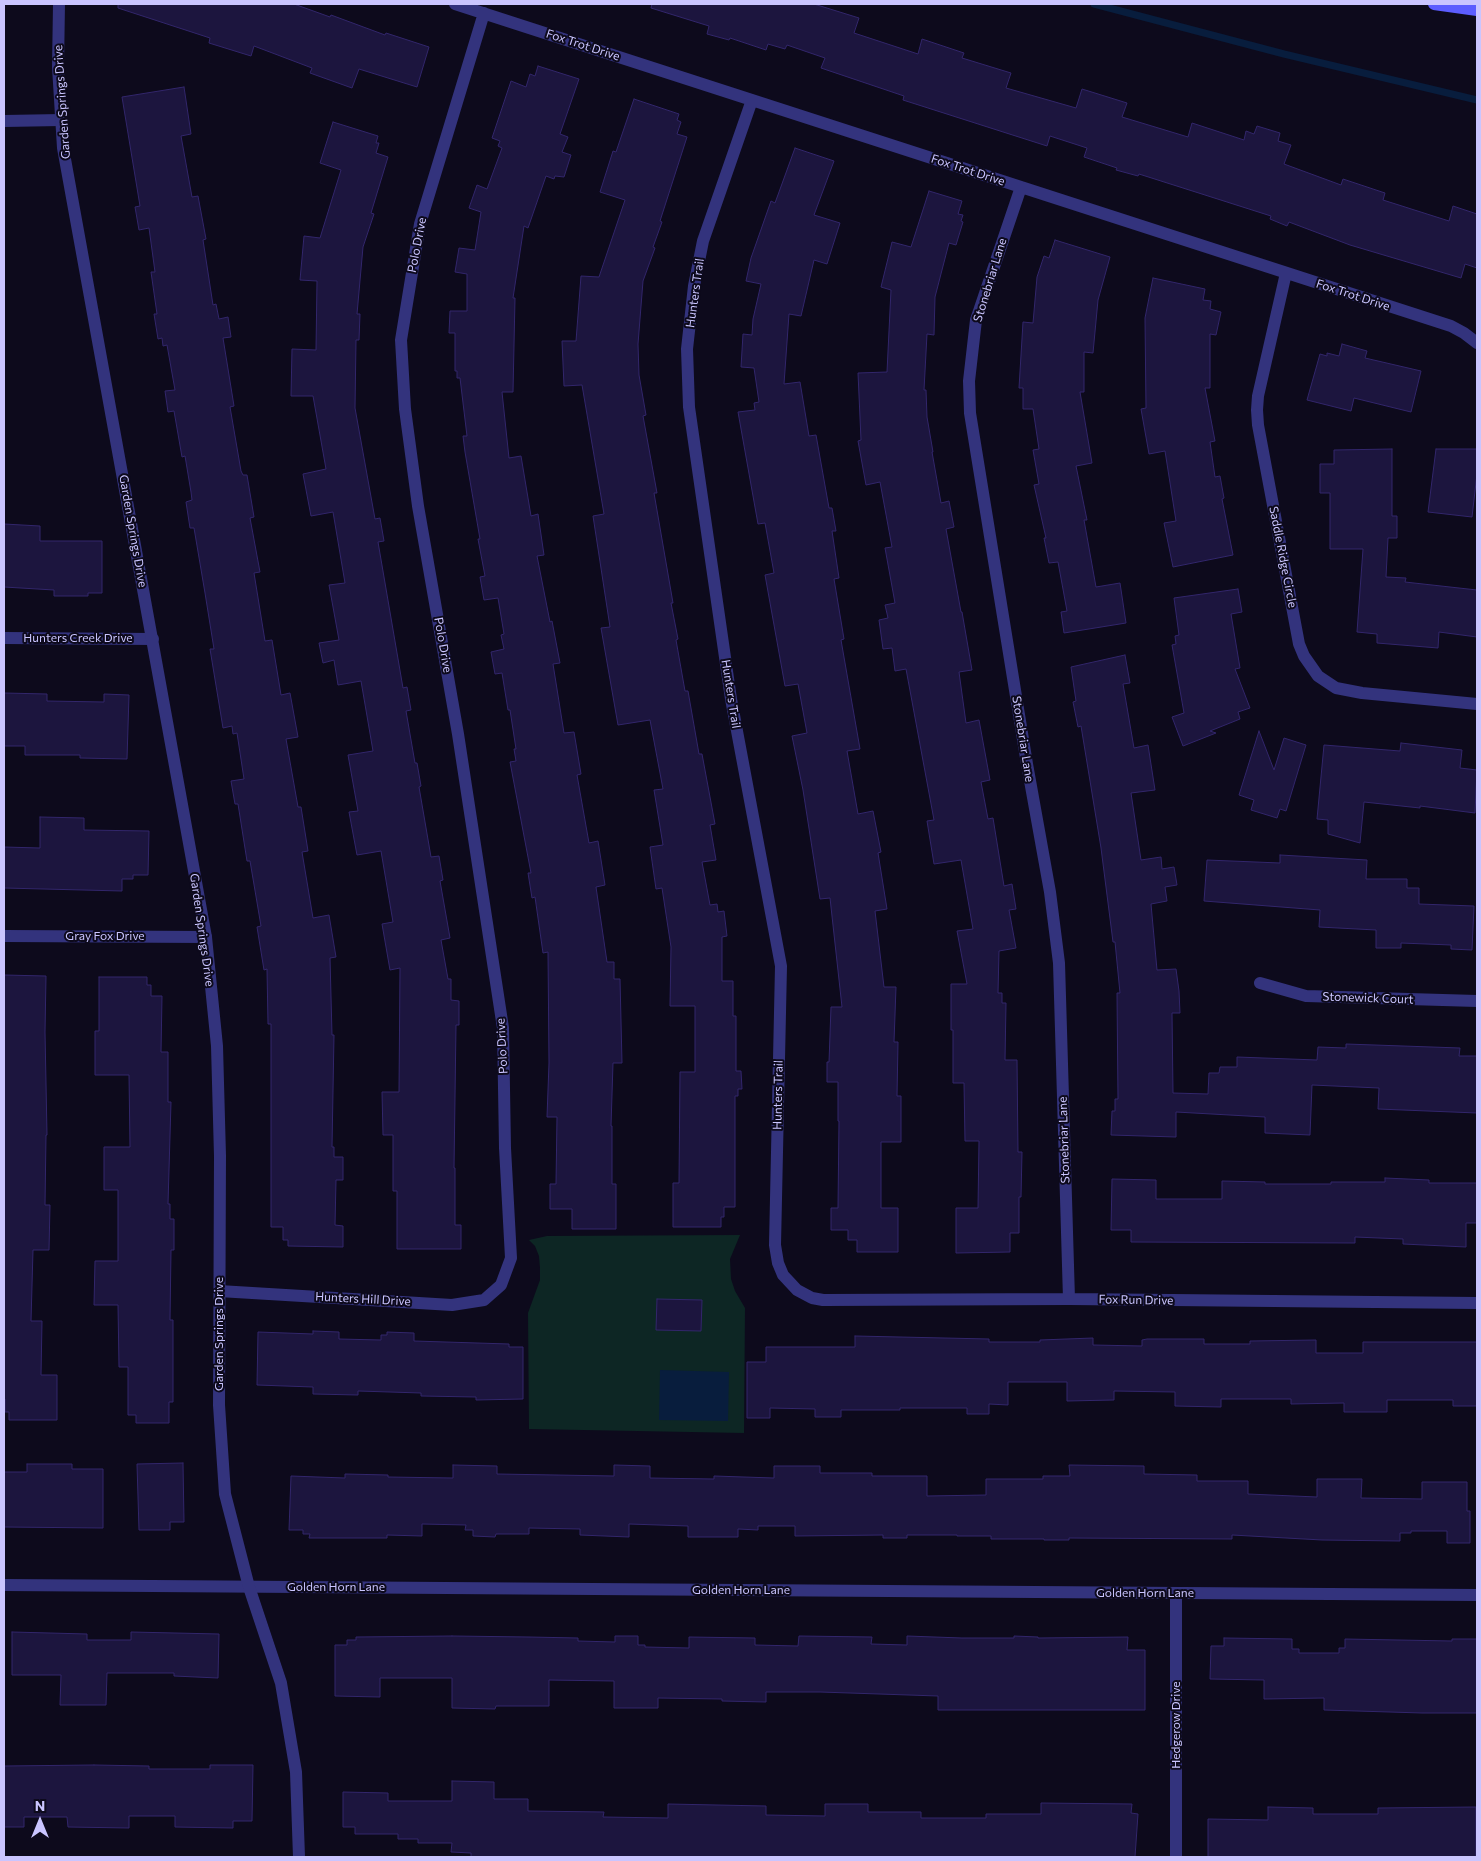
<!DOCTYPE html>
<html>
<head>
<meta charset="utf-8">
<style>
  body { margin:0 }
  #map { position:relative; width:1481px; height:1861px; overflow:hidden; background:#0d0a1c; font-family:Commissioner,sans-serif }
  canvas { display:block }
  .frame { position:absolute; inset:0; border:5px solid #cac5ff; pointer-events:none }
  .north { position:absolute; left:15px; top:1796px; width:50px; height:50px; -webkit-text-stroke:4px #0d0a1c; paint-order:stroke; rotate:0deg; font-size:14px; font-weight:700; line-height:20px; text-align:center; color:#cac5ff }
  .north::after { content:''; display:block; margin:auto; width:18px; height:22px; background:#cac5ff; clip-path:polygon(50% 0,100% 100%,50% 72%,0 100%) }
</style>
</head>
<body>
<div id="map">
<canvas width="1481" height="1861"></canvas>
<div class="frame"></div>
<div class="north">N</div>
</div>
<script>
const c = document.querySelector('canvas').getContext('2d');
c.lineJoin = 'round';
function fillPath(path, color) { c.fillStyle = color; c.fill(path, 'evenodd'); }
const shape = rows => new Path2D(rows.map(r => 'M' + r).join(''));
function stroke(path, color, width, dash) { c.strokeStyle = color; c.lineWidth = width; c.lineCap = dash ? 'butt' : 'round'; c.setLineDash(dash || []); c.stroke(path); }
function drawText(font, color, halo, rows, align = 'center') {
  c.font = font + ' Commissioner,sans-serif'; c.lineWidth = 4; c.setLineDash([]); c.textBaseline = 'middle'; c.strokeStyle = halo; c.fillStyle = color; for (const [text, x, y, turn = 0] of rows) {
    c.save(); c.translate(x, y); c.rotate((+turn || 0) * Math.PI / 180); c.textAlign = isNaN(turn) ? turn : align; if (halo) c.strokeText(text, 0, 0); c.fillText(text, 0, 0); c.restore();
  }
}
fillPath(shape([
  [740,1235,730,1259,731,1279,735,1291,745,1308,744,1433,529,1429,528,1313,540,1280,540,1268,539,1256,535,1246,529,1240,547,1236]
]), '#0d2624');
fillPath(shape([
  [660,1370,729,1372,728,1421,659,1420]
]), '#081d3d');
stroke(shape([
  [1094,4,1284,54,1477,100]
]), '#081d3d', 7);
const building = shape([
  [118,4,294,4,330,17,331,15,385,35,386,33,429,47,417,87,359,69,352,88,310,73,312,68,254,46,251,56,209,43,210,38,118,8,118,4],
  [652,4,814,4,859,18,854,33,918,54,922,39,964,53,962,58,1011,73,1006,88,1076,108,1082,89,1127,103,1122,117,1188,137,1192,123,1244,140,1246,131,1254,134,1257,126,1280,133,1278,141,1291,145,1284,164,1341,185,1343,179,1385,193,1383,200,1449,221,1453,206,1477,214,1477,268,1465,264,1461,278,1350,245,1289,222,1287,226,1270,219,1271,216,1139,174,1138,176,1116,170,1117,168,1084,157,1087,148,1050,136,1047,146,903,100,904,96,821,68,825,58,787,45,785,49,768,44,766,50,730,38,729,40,707,34,709,26,651,8,652,4],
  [538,66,579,79,560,134,568,137,562,152,571,155,564,177,555,176,554,179,546,176,528,228,524,226,513,298,515,298,513,392,502,392,509,458,521,456,531,516,538,514,544,555,537,556,550,622,552,621,560,663,553,664,564,733,574,732,581,774,577,775,589,843,598,841,605,885,596,887,607,962,614,962,614,979,620,979,622,1063,613,1063,611,1126,612,1126,612,1184,616,1184,616,1229,572,1229,572,1209,550,1209,550,1184,556,1184,557,1117,547,1117,549,1063,548,952,543,953,535,897,532,898,528,873,531,873,510,762,516,761,514,749,516,749,510,710,508,710,502,673,495,674,491,652,504,649,501,635,504,634,498,598,484,600,480,577,485,576,478,539,480,539,465,452,463,436,467,436,460,378,457,378,457,371,455,371,455,333,449,333,450,311,467,311,467,274,455,272,459,248,475,250,481,212,469,208,477,185,487,189,502,148,498,146,500,141,492,138,511,81,526,87,530,74,535,76,538,66],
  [184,87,191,134,181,136,192,197,198,196,206,239,203,240,213,305,216,304,219,319,228,317,231,337,223,338,234,406,230,407,241,471,243,475,247,475,254,517,250,518,260,572,254,573,265,641,272,640,281,695,290,693,298,737,286,739,298,807,301,807,308,851,302,852,313,918,329,915,336,957,330,958,332,1035,334,1035,332,1147,334,1147,334,1157,343,1157,343,1180,336,1180,335,1225,343,1226,343,1247,288,1246,288,1240,283,1240,283,1227,271,1227,271,1024,268,1024,267,969,264,970,257,927,261,926,250,861,247,861,238,804,235,804,231,781,244,779,237,733,233,734,232,726,223,728,210,649,214,649,205,593,194,528,190,528,186,502,192,500,191,492,185,456,182,457,174,411,168,412,165,391,175,390,167,345,163,346,162,338,158,339,154,314,157,314,151,272,155,272,149,228,139,230,135,207,140,206,122,97,184,87],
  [634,99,679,114,677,120,681,122,677,134,687,137,660,221,662,222,653,247,655,248,643,281,638,344,639,375,646,415,643,416,657,493,654,493,673,603,671,603,678,639,676,640,685,691,688,691,699,754,702,754,715,824,710,825,716,860,702,862,710,905,717,904,718,912,724,911,727,936,722,937,722,981,733,981,733,1016,736,1016,736,1071,741,1071,742,1089,738,1089,738,1096,735,1096,735,1207,724,1207,724,1217,721,1217,721,1227,673,1227,673,1183,679,1183,680,1072,695,1072,695,1006,670,1006,671,947,662,888,656,889,650,847,663,845,654,790,663,789,650,720,618,725,601,628,610,627,593,516,604,514,582,385,564,386,562,341,576,341,581,276,599,277,625,200,600,192,613,151,616,152,634,99],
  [333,122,378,136,376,143,379,143,376,153,388,157,371,213,374,214,363,247,357,314,360,314,359,340,356,340,355,408,375,519,380,518,384,541,378,542,403,688,407,687,411,710,406,711,415,763,417,763,421,786,419,787,431,857,439,856,443,880,440,881,450,938,441,940,448,979,451,979,451,1000,459,1001,459,1025,456,1025,454,1168,455,1168,455,1225,461,1225,461,1249,397,1249,397,1191,393,1191,393,1135,383,1135,382,1092,399,1092,400,968,390,970,382,924,393,922,381,851,357,855,349,812,358,811,348,755,373,751,361,681,338,685,334,660,323,663,319,643,339,640,329,585,345,583,333,512,311,516,303,474,326,469,313,396,291,396,292,349,316,350,317,281,300,280,304,236,320,238,341,170,320,163,333,122],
  [795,148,834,161,814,215,840,223,827,264,814,260,801,316,789,314,784,384,800,382,809,436,816,435,829,508,832,508,836,531,832,531,839,578,834,579,844,639,841,640,860,749,847,751,858,814,873,811,881,852,878,853,887,909,875,911,884,987,896,987,894,1042,898,1042,897,1096,901,1096,901,1142,881,1142,881,1208,898,1208,898,1252,857,1252,857,1240,848,1240,848,1230,831,1230,831,1208,838,1208,839,1121,838,1121,838,1082,827,1082,827,1062,829,1062,831,1007,842,1007,830,898,820,899,803,790,792,736,807,733,798,684,785,686,765,575,774,573,765,523,758,524,738,412,755,410,754,403,759,402,754,368,741,367,743,334,752,335,753,319,761,284,746,281,751,258,771,201,775,203,795,148],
  [929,191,962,201,958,214,963,215,961,221,963,222,956,245,949,243,935,297,934,335,927,334,924,390,926,390,927,417,933,452,932,452,941,503,949,501,954,527,946,529,961,612,962,612,972,670,959,672,966,723,979,720,990,780,981,782,988,819,993,818,1004,886,1012,884,1016,909,1009,910,1016,948,999,951,998,993,1002,993,1002,1003,1006,1003,1005,1060,1017,1060,1018,1152,1022,1152,1021,1197,1019,1197,1019,1233,1010,1233,1010,1252,956,1253,956,1208,978,1208,979,1141,965,1141,964,1083,953,1083,953,1030,951,1030,951,984,967,984,957,931,973,929,961,860,934,864,927,821,934,820,906,669,895,671,892,648,883,649,879,620,888,618,885,605,895,603,885,548,892,547,880,482,866,485,858,441,861,440,858,373,887,372,891,290,881,287,892,242,911,247,929,191],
  [1055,240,1110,257,1098,300,1093,353,1084,352,1084,392,1080,392,1092,463,1076,466,1087,520,1084,520,1096,587,1120,583,1126,623,1064,633,1061,612,1067,611,1058,562,1049,563,1044,538,1046,538,1034,485,1039,484,1033,450,1039,449,1033,409,1023,409,1023,388,1019,388,1023,322,1033,323,1037,277,1044,256,1049,258,1055,240],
  [1153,278,1205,289,1203,300,1211,301,1210,309,1221,312,1216,335,1210,334,1210,388,1205,388,1215,441,1210,442,1215,477,1220,476,1224,498,1222,499,1233,555,1173,567,1164,523,1176,521,1165,451,1149,454,1141,409,1146,408,1145,318,1153,278],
  [1342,344,1367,351,1365,358,1421,371,1411,412,1354,398,1351,411,1307,400,1320,354,1327,356,1327,353,1339,356,1342,344],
  [1392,449,1392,516,1397,516,1397,538,1388,538,1386,577,1406,578,1405,582,1477,590,1477,637,1439,632,1438,648,1377,643,1377,634,1357,632,1363,549,1330,549,1330,493,1320,493,1320,464,1334,464,1334,450,1392,449],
  [1436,449,1477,449,1477,474,1472,517,1428,512,1436,449],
  [4,524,40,526,40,541,102,541,102,593,88,593,88,596,54,596,54,590,4,587,4,524],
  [1238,589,1242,612,1231,614,1240,668,1235,669,1250,708,1238,712,1240,719,1210,731,1216,733,1183,746,1172,717,1184,713,1172,645,1176,644,1175,636,1179,635,1174,598,1238,589],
  [1125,655,1130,683,1123,684,1134,748,1148,745,1155,790,1131,793,1141,860,1161,857,1162,869,1174,867,1177,885,1165,887,1167,901,1151,904,1157,970,1176,969,1179,991,1180,1013,1172,1013,1173,1093,1208,1094,1209,1073,1219,1073,1220,1067,1237,1067,1237,1057,1317,1060,1318,1047,1346,1048,1346,1044,1460,1048,1459,1056,1477,1056,1477,1113,1378,1109,1379,1088,1312,1085,1310,1135,1265,1133,1265,1117,1176,1112,1176,1137,1111,1135,1112,1111,1115,1111,1115,1099,1118,1099,1117,993,1120,993,1115,942,1113,942,1101,848,1081,726,1078,727,1073,702,1076,701,1071,667,1125,655],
  [4,693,47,694,47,701,104,702,104,694,129,695,127,759,80,758,80,755,25,755,25,746,4,746,4,693],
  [1259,731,1274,770,1284,738,1306,745,1286,811,1280,809,1277,818,1251,810,1254,800,1239,795,1259,731],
  [1401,743,1462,750,1460,768,1477,770,1475,813,1420,806,1420,808,1364,802,1360,843,1328,834,1328,820,1317,819,1324,745,1400,751,1401,743],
  [40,817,84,818,84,830,149,831,148,875,133,875,133,879,122,879,122,891,4,888,4,847,40,848,40,817],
  [1280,855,1367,860,1366,879,1407,879,1407,888,1419,888,1419,904,1474,906,1472,950,1451,949,1451,945,1401,943,1401,948,1376,948,1376,930,1319,927,1320,910,1204,901,1207,860,1280,863,1280,855],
  [4,975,46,976,45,1032,47,1135,46,1135,45,1205,50,1205,49,1250,33,1250,31,1321,42,1321,41,1375,57,1375,57,1420,9,1420,9,1412,5,1412,5,1399,4,1399,4,975],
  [99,977,147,977,147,985,151,985,151,996,162,996,161,1052,168,1052,168,1102,171,1102,168,1204,170,1204,170,1219,174,1219,174,1250,171,1250,170,1320,173,1320,173,1402,169,1402,169,1423,136,1423,136,1415,128,1415,128,1367,119,1367,118,1305,94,1305,95,1261,118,1261,118,1190,104,1190,104,1147,130,1147,129,1075,95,1075,95,1031,99,1031,99,977],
  [1385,1178,1429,1180,1429,1183,1477,1183,1477,1223,1466,1223,1466,1247,1403,1244,1403,1239,1355,1237,1355,1243,1131,1242,1131,1230,1111,1230,1112,1179,1156,1180,1156,1199,1222,1199,1222,1181,1265,1182,1265,1184,1331,1184,1331,1182,1385,1182,1385,1178],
  [657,1299,702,1300,701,1331,656,1330,657,1299],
  [313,1331,339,1332,339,1339,381,1340,381,1335,387,1335,387,1332,414,1333,414,1341,509,1344,509,1347,523,1347,523,1399,476,1400,476,1397,421,1396,421,1393,358,1391,358,1395,313,1394,313,1387,257,1385,258,1332,313,1334,313,1331],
  [855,1336,989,1339,989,1342,1040,1342,1040,1340,1093,1338,1093,1345,1142,1346,1142,1340,1147,1339,1204,1339,1204,1344,1250,1344,1250,1341,1316,1340,1316,1353,1363,1353,1363,1342,1477,1342,1477,1406,1453,1406,1453,1400,1387,1400,1387,1412,1344,1412,1344,1403,1291,1404,1291,1399,1221,1399,1221,1407,1175,1406,1175,1392,1114,1391,1114,1400,1067,1401,1067,1382,1008,1382,1008,1405,989,1404,989,1414,967,1414,967,1408,900,1408,900,1410,841,1410,841,1417,815,1417,815,1409,770,1408,770,1418,747,1418,747,1362,766,1362,766,1347,855,1347,855,1336],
  [183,1463,184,1522,170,1522,170,1530,139,1530,137,1464,183,1463],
  [27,1464,72,1464,72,1469,103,1469,103,1528,4,1527,4,1472,27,1472,27,1464],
  [453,1465,497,1466,497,1474,614,1476,614,1465,650,1466,650,1478,714,1479,714,1476,774,1478,774,1466,820,1466,820,1473,872,1473,872,1476,927,1476,927,1496,986,1495,986,1479,1043,1479,1043,1476,1070,1476,1069,1465,1144,1466,1144,1474,1197,1475,1197,1481,1248,1481,1248,1494,1317,1497,1317,1479,1362,1479,1361,1498,1422,1499,1422,1482,1467,1482,1467,1511,1470,1511,1470,1543,1447,1543,1447,1531,1411,1531,1411,1533,1400,1533,1400,1541,1322,1540,1232,1535,1232,1539,1069,1538,1069,1540,1044,1540,1044,1539,991,1539,991,1536,957,1536,957,1535,907,1535,907,1538,883,1538,883,1535,795,1536,795,1526,758,1526,758,1530,738,1529,738,1537,688,1537,688,1526,629,1524,629,1537,580,1535,580,1529,529,1528,529,1534,496,1534,495,1537,473,1536,473,1530,465,1530,466,1525,422,1524,422,1536,387,1535,387,1538,309,1538,310,1534,303,1534,303,1530,289,1530,291,1476,345,1478,345,1474,388,1475,388,1477,453,1478,453,1465],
  [12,1632,87,1634,87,1640,131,1640,131,1632,219,1634,218,1678,174,1676,174,1673,107,1673,106,1705,60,1705,61,1675,12,1675,12,1632],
  [452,1636,529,1637,578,1638,578,1641,615,1642,615,1636,638,1636,638,1645,645,1645,645,1647,689,1648,689,1637,755,1638,755,1645,798,1646,799,1636,872,1637,871,1644,907,1645,907,1636,962,1638,1014,1638,1014,1636,1038,1637,1038,1638,1128,1637,1127,1650,1145,1650,1145,1710,938,1710,938,1696,820,1692,766,1692,766,1702,722,1701,722,1699,658,1698,658,1708,614,1708,614,1681,549,1680,549,1706,496,1706,495,1709,452,1708,452,1678,380,1678,380,1697,335,1696,335,1645,347,1645,347,1640,356,1640,356,1637,452,1636],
  [1224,1638,1292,1639,1292,1649,1299,1649,1299,1653,1339,1653,1339,1648,1345,1648,1345,1639,1452,1641,1452,1639,1477,1639,1477,1713,1422,1713,1324,1710,1324,1698,1264,1699,1264,1680,1210,1679,1211,1646,1224,1646,1224,1638],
  [94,1765,149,1766,149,1769,210,1769,210,1765,253,1765,252,1821,233,1821,233,1828,175,1827,175,1816,129,1816,129,1828,68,1827,67,1817,24,1817,24,1827,4,1827,4,1766,94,1765],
  [452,1781,494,1782,494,1799,528,1799,528,1811,604,1812,603,1817,668,1818,668,1804,766,1806,766,1815,825,1816,825,1804,868,1804,868,1812,921,1812,921,1818,986,1818,986,1814,1041,1814,1041,1803,1132,1804,1131,1813,1138,1814,1135,1857,471,1857,471,1853,451,1852,452,1843,418,1843,418,1839,398,1839,398,1834,355,1834,355,1827,343,1827,343,1792,388,1793,388,1801,452,1801,452,1781],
  [1268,1807,1313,1808,1313,1814,1378,1814,1378,1808,1476,1807,1476,1857,1208,1857,1208,1819,1268,1820,1268,1807]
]);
fillPath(building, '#1c153e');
stroke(building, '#32266b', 1);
stroke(shape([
  [4,121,61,120]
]), '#33337d', 12);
stroke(shape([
  [455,4,1451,326,1464,333,1477,343],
  [752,100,703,241,694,286,687,349,689,407,731,699,781,966,775,1245,778,1263,783,1275,797,1290,812,1298,823,1300,1069,1299,1477,1303],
  [1021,187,976,320,969,381,970,413,1027,764,1050,892,1059,963,1069,1299],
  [1286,273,1258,396,1257,410,1258,425,1299,644,1304,656,1318,676,1336,688,1362,693,1477,704],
  [4,638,153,639],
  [4,936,206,937],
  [1260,983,1306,996,1477,1001],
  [219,1291,452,1305,484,1300,501,1285,511,1258,505,1148,503,1028,458,734,418,506,405,409,401,340,420,224,484,13],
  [4,1585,1477,1595],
  [1176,1593,1176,1857]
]), '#33337d', 12);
stroke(shape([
  [59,4,58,67,63,148,206,937,217,1046,220,1156,219,1405,225,1494,249,1587,281,1683,296,1772,299,1857]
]), '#33337d', 12);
stroke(shape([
  [1434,4,1477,10]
]), '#5c5dff', 12);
drawText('12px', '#cac5ff', '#0d0a1c', [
  ["Fox Trot Drive",583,45,18],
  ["Garden Springs Drive",62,102,-94],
  ["Fox Trot Drive",968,170,18],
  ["Polo Drive",417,245,-79],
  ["Stonebriar Lane",990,280,-73],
  ["Hunters Trail",695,293,-82],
  ["Fox Trot Drive",1353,295,18],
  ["Garden Springs Drive",133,531,80],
  ["Saddle Ridge Circle",1283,557,79],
  ["Hunters Creek Drive",78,638],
  ["Polo Drive",443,645,80],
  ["Hunters Trail",731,694,81],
  ["Stonebriar Lane",1023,739,81],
  ["Garden Springs Drive",202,930,82],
  ["Gray Fox Drive",105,936],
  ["Stonewick Court",1368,998,2],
  ["Polo Drive",502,1046,-93],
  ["Hunters Trail",778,1095,-89],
  ["Stonebriar Lane",1064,1140,-92],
  ["Hunters Hill Drive",363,1299,3],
  ["Fox Run Drive",1136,1300,1],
  ["Garden Springs Drive",219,1334,-90],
  ["Golden Horn Lane",336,1587],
  ["Golden Horn Lane",741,1590],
  ["Golden Horn Lane",1145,1593],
  ["Hedgerow Drive",1176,1725,-90]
]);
</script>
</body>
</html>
